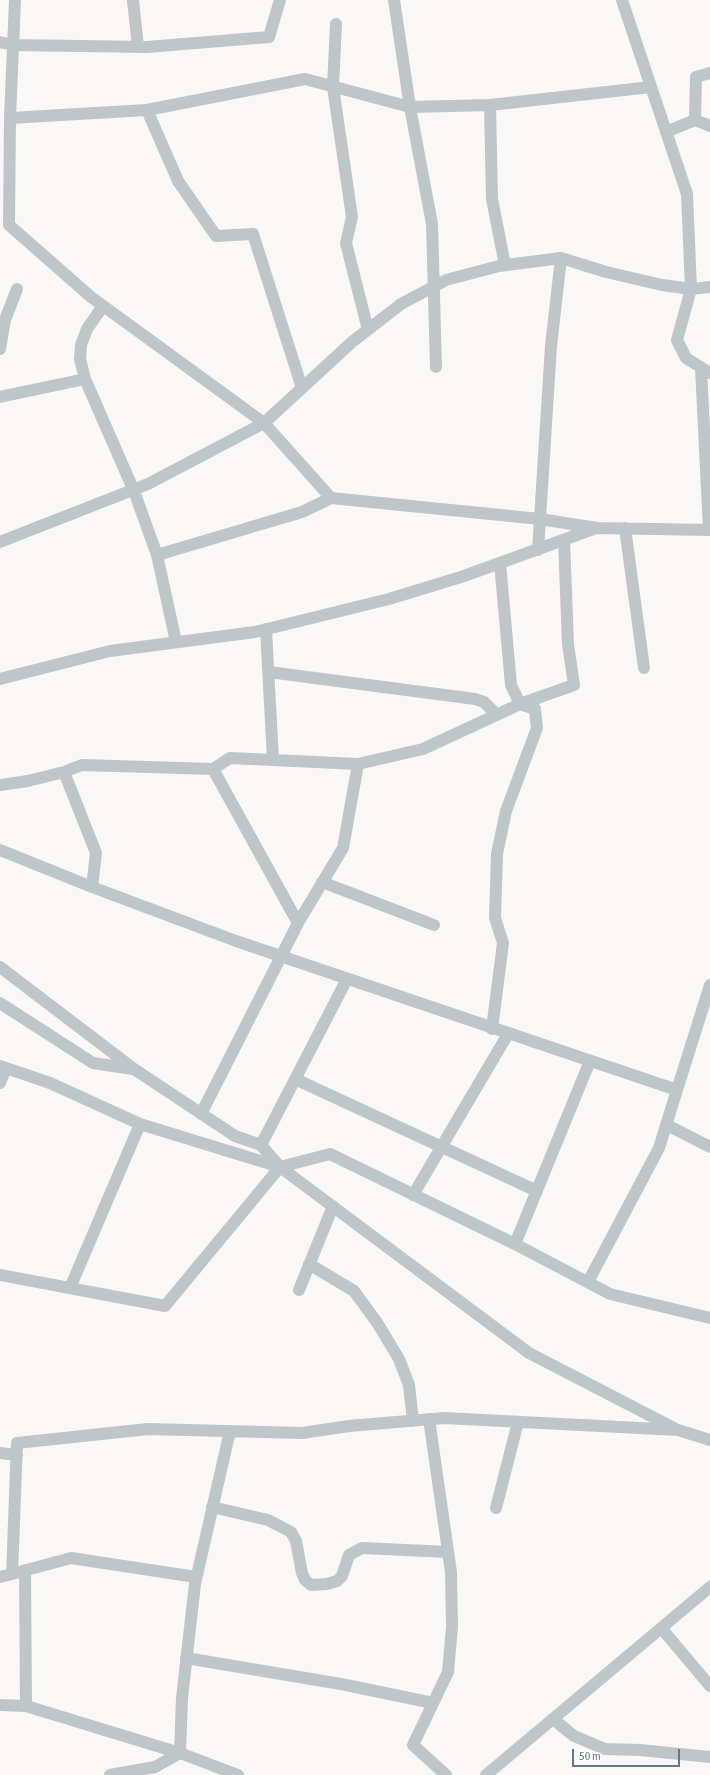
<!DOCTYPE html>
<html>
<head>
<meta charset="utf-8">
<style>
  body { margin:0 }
  #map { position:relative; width:710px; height:1775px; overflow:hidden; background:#f9f8f6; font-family:"Asap Condensed",sans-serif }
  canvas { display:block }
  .scale { position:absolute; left:572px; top:1749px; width:108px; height:18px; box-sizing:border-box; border:2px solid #627a83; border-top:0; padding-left:5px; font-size:12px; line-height:14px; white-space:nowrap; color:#627a83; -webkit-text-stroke:3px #fff; paint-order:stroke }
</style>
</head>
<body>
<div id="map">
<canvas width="710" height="1775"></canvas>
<div class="scale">50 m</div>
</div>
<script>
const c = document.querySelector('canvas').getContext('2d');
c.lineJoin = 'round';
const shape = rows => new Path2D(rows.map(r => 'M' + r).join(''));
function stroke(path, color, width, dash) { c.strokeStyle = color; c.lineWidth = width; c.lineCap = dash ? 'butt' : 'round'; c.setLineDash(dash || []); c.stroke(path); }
stroke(shape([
  [15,0,10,118,9,225,91,297,264,423,331,498,540,519,597,528,710,530],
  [133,0,138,47],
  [394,0,410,107,432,224,436,367],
  [622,0,687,194,691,289,677,340,686,358,710,373],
  [336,24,333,87,352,217,346,243,368,330],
  [0,42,14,45,147,47,269,37,280,0],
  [10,118,147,110],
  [695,120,710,126],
  [666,132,695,120,696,77,710,73],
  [505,265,492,199,490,105,651,87],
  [0,349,5,320,17,289],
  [701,368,709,530],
  [85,379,80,359,81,345,87,329,103,306],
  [302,388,253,234,216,236,178,181,147,110,305,79,410,107,490,105],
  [0,397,85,379,134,491,157,555,176,642],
  [625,528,644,668],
  [0,542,148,484,264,423,352,342,401,304,446,280,499,266,561,258,606,272,662,285,691,289,710,287],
  [538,550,551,346,561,258],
  [157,555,302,512,331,498],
  [500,563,511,685,520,704,574,685,568,644,564,540],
  [266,629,273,760],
  [269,672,475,699,484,702,497,715],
  [0,679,110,651,255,632,389,599,464,576,596,528],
  [213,769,230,758,358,764],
  [64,772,82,765,213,769,298,923,201,1114],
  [0,785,28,781,64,772,96,853,92,887],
  [0,850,92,887,236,941,677,1090,659,1148,588,1282],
  [322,882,434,925],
  [298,923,343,848,358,764,423,749,520,704,535,709,537,728,506,811,497,854,495,918,503,943,492,1029],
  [0,967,134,1069,235,1136,261,1145,280,1167,529,1353,674,1428],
  [0,1003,93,1063,133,1069],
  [0,1066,50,1083,140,1124,280,1167,330,1154,515,1244,610,1294,710,1318],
  [295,1079,537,1191],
  [0,1083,6,1068],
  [677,1090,710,985],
  [667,1125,710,1147],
  [261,1145,347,979],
  [413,1195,508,1034],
  [515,1244,590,1061],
  [309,1264,354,1291,378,1324,399,1359,409,1385,413,1421],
  [0,1275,165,1306,280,1167],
  [70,1288,140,1124],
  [299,1290,333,1206],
  [429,1419,451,1572,452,1627,448,1672,413,1745,446,1775],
  [230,1431,195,1584,182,1698,180,1753,238,1775],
  [0,1453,17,1455],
  [212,1507,268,1520,291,1532,296,1541,302,1573,305,1580,311,1585,327,1584,337,1581,342,1576,349,1555,362,1548,448,1552],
  [496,1508,518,1422],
  [25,1570,26,1706],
  [12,1574,71,1558,196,1577],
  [0,1577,12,1574,17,1443,148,1429,302,1433,349,1426,444,1418,678,1430,710,1440],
  [662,1629,710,1686],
  [186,1658,341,1684,433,1703],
  [0,1705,26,1706,180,1753],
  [553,1719,574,1736,605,1749,640,1750,710,1757],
  [110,1775,155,1767,180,1753],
  [486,1775,710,1587]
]), '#bfc6c8', 12);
</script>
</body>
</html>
